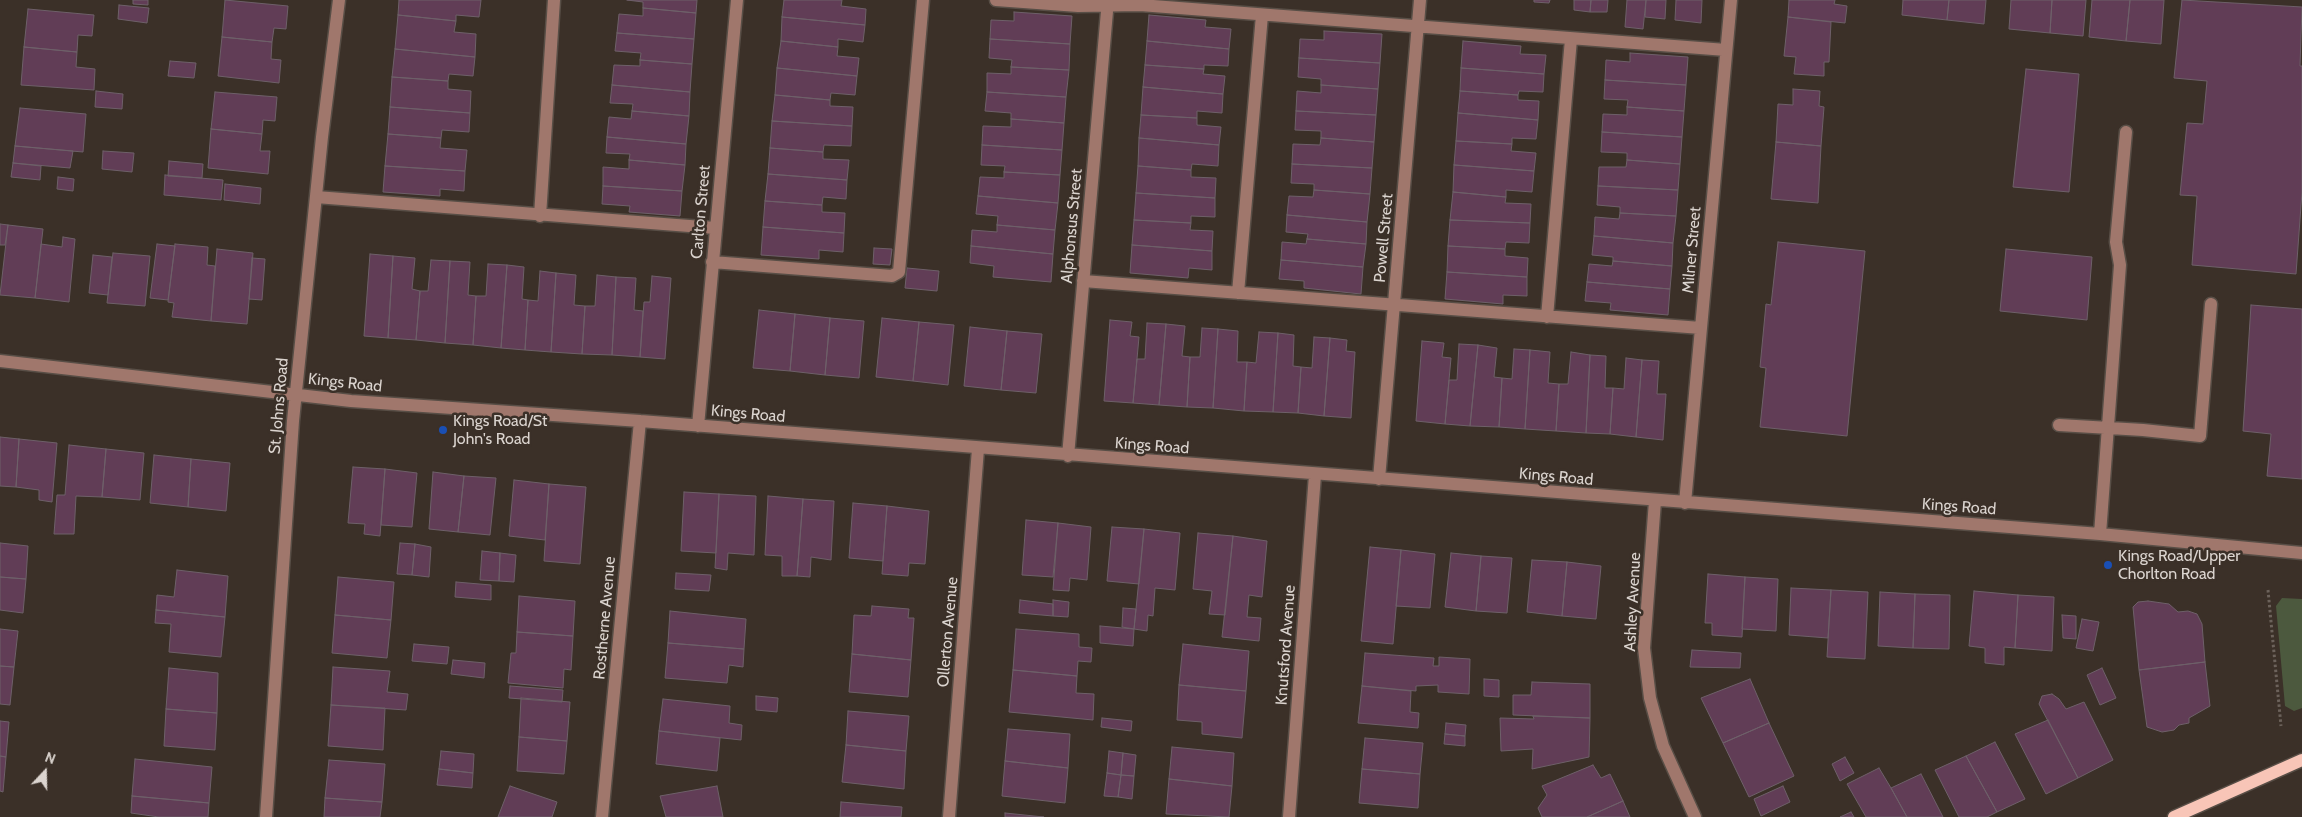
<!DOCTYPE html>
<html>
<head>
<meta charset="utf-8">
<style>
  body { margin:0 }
  #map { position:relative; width:2302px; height:817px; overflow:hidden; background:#3b3028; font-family:Cabin,sans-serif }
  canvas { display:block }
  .north { position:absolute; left:20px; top:747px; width:50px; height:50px; -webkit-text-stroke:4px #3b3028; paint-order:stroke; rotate:21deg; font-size:14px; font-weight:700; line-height:20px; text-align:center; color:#dbd4cf }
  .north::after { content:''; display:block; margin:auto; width:18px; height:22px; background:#dbd4cf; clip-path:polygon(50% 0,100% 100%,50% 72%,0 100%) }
</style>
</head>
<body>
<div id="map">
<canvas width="2302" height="817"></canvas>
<div class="north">N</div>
</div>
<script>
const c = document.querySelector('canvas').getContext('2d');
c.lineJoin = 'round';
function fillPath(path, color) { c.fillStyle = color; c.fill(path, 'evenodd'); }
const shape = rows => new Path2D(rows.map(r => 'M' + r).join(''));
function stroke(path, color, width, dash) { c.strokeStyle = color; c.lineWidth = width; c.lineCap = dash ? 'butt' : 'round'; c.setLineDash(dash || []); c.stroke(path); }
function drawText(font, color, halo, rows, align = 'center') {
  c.font = font + ' Cabin,sans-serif'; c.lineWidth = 5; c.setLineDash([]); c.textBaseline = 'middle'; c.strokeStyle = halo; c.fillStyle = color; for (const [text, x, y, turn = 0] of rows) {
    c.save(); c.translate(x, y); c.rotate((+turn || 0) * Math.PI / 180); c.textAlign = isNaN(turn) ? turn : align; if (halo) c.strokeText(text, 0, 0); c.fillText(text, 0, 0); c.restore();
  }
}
fillPath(shape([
  [2282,598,2302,599,2302,708,2294,711,2285,706,2276,606]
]), '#4c593e');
const building = shape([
  [133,0,148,0,148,5,133,4,133,0],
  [225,0,288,6,286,29,274,28,272,42,222,37,225,0],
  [399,0,481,0,479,17,456,15,456,21,398,15,399,0],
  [627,0,697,0,696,13,643,8,643,2,627,0],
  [784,0,842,0,841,6,866,9,865,25,782,17,784,0],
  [1534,0,1550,0,1549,3,1534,2,1534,0],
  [1574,0,1591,0,1590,12,1574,10,1574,0],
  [1591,0,1608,0,1607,12,1590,12,1591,0],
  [1627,0,1646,0,1643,29,1625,27,1627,0],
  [1646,0,1666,0,1665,19,1645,17,1646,0],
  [1676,0,1702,0,1701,23,1675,20,1676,0],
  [1789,0,1835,0,1834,4,1847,6,1845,23,1788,17,1789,0],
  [1903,0,1949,0,1947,20,1902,15,1903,0],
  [1949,0,1986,0,1984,24,1947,20,1949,0],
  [2011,0,2052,0,2050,33,2009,29,2011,0],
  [2052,0,2086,0,2083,36,2050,33,2052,0],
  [2092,0,2130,0,2126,41,2089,37,2092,0],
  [2130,0,2164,0,2161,44,2126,41,2130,0],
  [2182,0,2302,7,2300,66,2302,66,2302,192,2296,274,2192,265,2197,196,2180,195,2187,123,2203,124,2207,81,2174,78,2182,0],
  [119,5,149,8,147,23,118,19,119,5],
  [643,8,696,13,694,39,617,33,619,14,643,16,643,8],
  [28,9,94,15,92,36,78,35,77,52,24,47,28,9],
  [1014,12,1072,16,1070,44,990,39,991,20,1014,21,1014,12],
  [398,15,456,21,454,32,476,34,475,57,395,49,398,15],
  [1149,15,1206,20,1205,27,1231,29,1229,49,1147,41,1149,15],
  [782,17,865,25,863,42,838,39,838,47,781,41,782,17],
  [1788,17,1831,22,1829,62,1824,62,1824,76,1794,74,1796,57,1784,56,1788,17],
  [1324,31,1382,34,1380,63,1299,58,1300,39,1324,40,1324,31],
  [617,33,694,39,692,64,640,60,641,53,615,51,617,33],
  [222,37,272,42,271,59,281,60,279,83,218,76,222,37],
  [990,39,1070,44,1069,70,1011,67,1012,60,989,58,990,39],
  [781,41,838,47,837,56,859,58,857,76,777,68,781,41],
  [1147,41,1229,49,1228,66,1204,65,1204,69,1145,65,1147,41],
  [1463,41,1521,46,1520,54,1546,55,1544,74,1461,68,1463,41],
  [24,47,77,52,76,67,95,69,94,90,21,85,24,47],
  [395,49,475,57,473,76,449,74,448,81,392,77,395,49],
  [1630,53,1688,57,1686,85,1605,80,1606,60,1630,62,1630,53],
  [1299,58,1380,63,1378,89,1321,85,1321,79,1298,77,1299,58],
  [640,60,692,64,690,92,612,85,614,65,640,66,640,60],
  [170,61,196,63,194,78,168,76,170,61],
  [1145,65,1204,69,1203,74,1225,76,1223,94,1143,87,1145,65],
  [1011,67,1069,70,1066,97,987,92,987,73,1011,74,1011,67],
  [777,68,857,76,855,95,831,93,830,100,775,95,777,68],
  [1461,68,1544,74,1543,92,1519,91,1518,95,1460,91,1461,68],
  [2026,69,2079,74,2069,192,2013,187,2026,69],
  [392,77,448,81,448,89,471,91,470,113,390,107,392,77],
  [1605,80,1686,85,1684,111,1627,107,1628,100,1604,99,1605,80],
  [612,85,690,92,689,116,632,111,633,104,610,103,612,85],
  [1321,85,1378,89,1376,115,1296,111,1297,91,1321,93,1321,85],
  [1143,87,1223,94,1222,113,1197,111,1197,118,1141,115,1143,87],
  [1793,89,1820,91,1819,106,1824,107,1821,146,1776,142,1778,104,1793,105,1793,89],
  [96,91,123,94,122,109,95,107,96,91],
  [1460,91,1518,95,1518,100,1539,101,1538,120,1458,113,1460,91],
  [215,92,277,97,275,121,263,120,262,134,211,129,215,92],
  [987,92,1066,97,1064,123,1011,119,1011,113,985,111,987,92],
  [775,95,830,100,830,106,853,107,852,126,772,121,775,95],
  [390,107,470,113,469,132,442,130,441,138,388,134,390,107],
  [1627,107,1684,111,1682,137,1602,132,1603,114,1627,115,1627,107],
  [20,108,86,114,83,152,15,146,20,108],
  [632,111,689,116,686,144,607,137,609,117,631,119,632,111],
  [1296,111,1376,115,1374,142,1321,138,1321,131,1295,130,1296,111],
  [1458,113,1538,120,1536,139,1512,138,1512,144,1456,141,1458,113],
  [1141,115,1197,118,1197,125,1221,127,1219,145,1139,138,1141,115],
  [1011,119,1064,123,1062,150,982,145,983,126,1011,127,1011,119],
  [772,121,852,126,851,146,824,145,823,152,770,148,772,121],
  [211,129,262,134,260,151,270,151,268,174,208,168,211,129],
  [1602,132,1682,137,1680,164,1627,160,1627,153,1601,152,1602,132],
  [388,134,441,138,440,148,467,150,465,171,385,166,388,134],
  [607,137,686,144,685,165,629,160,630,154,606,153,607,137],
  [1139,138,1219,145,1218,166,1192,164,1191,170,1138,166,1139,138],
  [1321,138,1374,142,1372,168,1292,164,1293,144,1320,145,1321,138],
  [1456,141,1512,144,1511,151,1536,153,1534,171,1454,165,1456,141],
  [1776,142,1821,146,1818,203,1771,199,1776,142],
  [982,145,1062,150,1060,175,1004,172,1005,166,981,165,982,145],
  [15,146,73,151,70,168,13,163,15,146],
  [770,148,823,152,823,159,849,160,847,180,768,174,770,148],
  [103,151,134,153,132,172,102,169,103,151],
  [629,160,685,165,682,191,603,186,603,167,629,169,629,160],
  [1627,160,1680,164,1678,190,1598,186,1599,167,1626,167,1627,160],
  [169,161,203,164,202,178,168,176,169,161],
  [13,163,41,166,40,180,11,177,13,163],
  [1292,164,1372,168,1370,194,1314,190,1314,184,1291,183,1292,164],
  [1454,165,1534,171,1532,192,1506,190,1506,197,1453,192,1454,165],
  [385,166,465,171,464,191,440,189,440,196,383,192,385,166],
  [1138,166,1191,170,1191,177,1216,178,1215,198,1136,193,1138,166],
  [1004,172,1060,175,1058,203,978,196,980,177,1004,178,1004,172],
  [768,174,847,180,846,199,823,197,822,205,765,201,768,174],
  [165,175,223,180,221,200,164,195,165,175],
  [58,177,74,179,73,191,57,189,58,177],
  [225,184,261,188,260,204,224,200,225,184],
  [603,186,682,191,680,216,629,212,630,206,602,204,603,186],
  [1598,186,1678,190,1676,216,1620,213,1620,207,1597,205,1598,186],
  [1314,190,1370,194,1367,222,1287,215,1289,196,1313,197,1314,190],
  [1453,192,1506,197,1505,203,1531,204,1530,223,1450,220,1453,192],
  [1136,193,1215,198,1215,217,1191,216,1191,223,1134,220,1136,193],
  [978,196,1058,203,1055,230,997,225,998,216,976,214,978,196],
  [765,201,822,205,822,212,845,213,844,233,763,227,765,201],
  [1620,213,1676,216,1673,243,1594,236,1595,217,1619,219,1620,213],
  [1287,215,1367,222,1366,244,1307,239,1308,234,1286,232,1287,215],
  [1134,220,1191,223,1190,230,1213,231,1212,251,1132,245,1134,220],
  [1450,220,1530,223,1529,243,1506,242,1505,249,1448,246,1450,220],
  [0,224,8,225,5,245,0,245,0,224],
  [8,225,43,229,35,298,0,295,8,225],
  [997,225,1055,230,1053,254,971,246,972,230,997,232,997,225],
  [763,227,844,233,843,252,819,250,819,259,761,255,763,227],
  [1594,236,1673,243,1672,266,1613,261,1613,257,1592,255,1594,236],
  [63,237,75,239,69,302,35,298,41,244,62,247,63,237],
  [1307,239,1366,244,1363,267,1281,260,1282,242,1306,244,1307,239],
  [1778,242,1865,251,1847,436,1760,427,1766,368,1760,367,1766,304,1771,305,1778,242],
  [157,244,175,246,168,300,150,298,157,244],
  [175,244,208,247,207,265,215,266,211,321,172,317,174,303,168,302,175,244],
  [1132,245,1212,251,1212,270,1189,268,1188,278,1130,273,1132,245],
  [971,246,1053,254,1051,282,993,277,994,266,970,263,971,246],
  [1448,246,1505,249,1505,256,1528,258,1527,277,1447,272,1448,246],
  [874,248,892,249,890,265,873,264,874,248],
  [217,249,253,253,247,324,211,321,217,249],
  [2006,249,2092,257,2087,320,2000,311,2006,249],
  [113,253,150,256,145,306,107,303,113,253],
  [370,254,393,256,388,338,364,336,370,254],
  [93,255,112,257,108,295,89,293,93,255],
  [393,256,415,258,412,289,420,291,416,340,388,338,393,256],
  [252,258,265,259,262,300,249,299,252,258],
  [431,260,450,261,445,343,416,340,420,291,428,291,431,260],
  [1281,260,1363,267,1361,294,1304,288,1304,281,1279,279,1281,260],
  [450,261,470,262,468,295,476,296,473,345,445,343,450,261],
  [1613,261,1672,266,1670,289,1587,282,1589,264,1612,266,1613,261],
  [488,264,507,265,501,348,473,345,476,296,486,296,488,264],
  [507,265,524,267,522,299,528,300,525,350,501,348,507,265],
  [907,268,939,271,937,291,905,288,907,268],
  [540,271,556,273,551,352,525,350,528,300,538,301,540,271],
  [1447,272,1527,277,1527,296,1503,295,1503,304,1445,299,1447,272],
  [556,273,576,275,574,305,585,306,582,354,551,352,556,273],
  [597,275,616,277,612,355,582,354,585,306,595,306,597,275],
  [652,276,671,278,665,359,640,357,644,302,650,302,652,276],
  [616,277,636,278,634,310,643,311,640,357,612,355,616,277],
  [1587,282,1670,289,1668,315,1610,310,1611,303,1585,301,1587,282],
  [2251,305,2302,309,2302,479,2267,476,2271,434,2243,431,2251,305],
  [759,310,795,314,790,371,753,368,759,310],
  [795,314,830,318,825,375,790,371,795,314],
  [830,318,864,321,859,378,825,375,830,318],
  [882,318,919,322,913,381,876,377,882,318],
  [1110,320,1132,322,1130,336,1139,337,1133,403,1104,401,1110,320],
  [919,322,954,325,948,385,913,381,919,322],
  [1147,323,1166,324,1159,405,1133,403,1137,359,1145,359,1147,323],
  [1166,324,1185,326,1182,356,1190,357,1187,407,1159,405,1166,324],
  [970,327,1007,331,1001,390,964,386,970,327],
  [1202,328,1218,329,1213,408,1187,407,1190,357,1200,357,1202,328],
  [1218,329,1238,331,1237,362,1247,362,1244,411,1213,408,1218,329],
  [1007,331,1042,334,1036,393,1001,390,1007,331],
  [1259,332,1278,333,1273,412,1244,411,1247,362,1256,363,1259,332],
  [1278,333,1294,335,1293,366,1301,367,1298,413,1273,412,1278,333],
  [1314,337,1330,338,1324,416,1298,413,1301,367,1312,368,1314,337],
  [1330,338,1347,340,1346,351,1355,352,1351,418,1324,416,1330,338],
  [1422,341,1444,343,1442,357,1451,358,1445,424,1416,421,1422,341],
  [1459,344,1478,345,1470,426,1445,424,1449,380,1457,380,1459,344],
  [1478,345,1497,348,1494,377,1502,378,1499,427,1470,426,1478,345],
  [1514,349,1530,350,1525,429,1499,427,1502,378,1512,379,1514,349],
  [1530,350,1550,352,1548,383,1559,384,1556,431,1525,429,1530,350],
  [1571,352,1590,355,1586,433,1556,431,1559,384,1568,384,1571,352],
  [1590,355,1606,356,1605,388,1613,388,1610,434,1586,433,1590,355],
  [1626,358,1642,360,1636,437,1610,434,1613,388,1624,389,1626,358],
  [1642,360,1659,361,1657,394,1666,394,1663,440,1636,437,1642,360],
  [0,437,19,439,16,487,0,486,0,437],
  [19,439,57,443,52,502,39,500,39,490,16,487,19,439],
  [69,445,106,449,102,497,76,496,74,534,54,534,57,495,65,495,69,445],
  [106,449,144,453,140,500,102,497,106,449],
  [154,455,191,459,188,507,150,503,154,455],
  [191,459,230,463,226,511,188,507,191,459],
  [353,467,385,469,380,536,364,534,365,524,348,523,353,467],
  [385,469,417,473,412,527,381,525,385,469],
  [433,472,464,476,458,532,429,529,433,472],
  [464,476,496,478,490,535,458,532,464,476],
  [514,480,549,484,545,540,509,536,514,480],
  [549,484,586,487,580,564,544,561,549,484],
  [684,492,719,494,716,553,681,551,684,492],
  [719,494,756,496,754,555,728,553,727,570,715,568,719,494],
  [768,496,803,499,797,576,782,576,782,556,765,555,768,496],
  [803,499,834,501,831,560,811,557,810,577,797,576,803,499],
  [853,503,887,506,883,561,849,558,853,503],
  [887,506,929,511,925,564,909,563,908,576,882,574,887,506],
  [1026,520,1058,523,1053,577,1022,575,1026,520],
  [1058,523,1091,527,1087,580,1070,578,1069,591,1053,590,1058,523],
  [1112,527,1144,529,1139,584,1107,581,1112,527],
  [1144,529,1180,533,1175,590,1155,588,1153,616,1148,615,1147,631,1134,629,1144,529],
  [1198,533,1233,536,1225,615,1209,614,1212,591,1193,589,1198,533],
  [1233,536,1267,541,1262,597,1249,595,1247,617,1261,618,1259,641,1222,637,1233,536],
  [0,543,28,546,26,579,0,577,0,543],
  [400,543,415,544,412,575,397,574,400,543],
  [415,544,431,547,429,577,412,575,415,544],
  [1370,547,1401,550,1393,644,1361,641,1370,547],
  [1401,550,1435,554,1430,608,1396,606,1401,550],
  [482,551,500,553,499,581,480,580,482,551],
  [500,553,516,555,514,582,499,581,500,553],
  [1451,553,1481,556,1476,611,1445,607,1451,553],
  [1481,556,1512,558,1507,613,1476,611,1481,556],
  [1532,560,1567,562,1562,616,1527,612,1532,560],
  [1567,562,1601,566,1596,619,1562,616,1567,562],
  [177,570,228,576,225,617,156,610,157,595,174,597,177,570],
  [676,573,711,575,709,591,675,589,676,573],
  [1708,574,1745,577,1742,637,1712,635,1712,623,1705,623,1708,574],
  [0,577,26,579,23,613,0,610,0,577],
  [338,577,394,582,391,620,335,615,338,577],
  [1745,577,1778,579,1776,631,1742,629,1745,577],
  [456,582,491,585,491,600,455,597,456,582],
  [1791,588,1831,590,1828,638,1789,635,1791,588],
  [1831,590,1868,592,1865,659,1827,657,1831,590],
  [1974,591,2018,595,2015,648,2004,647,2004,665,1985,663,1985,648,1969,646,1974,591],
  [1880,592,1915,594,1913,648,1878,646,1880,592],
  [1915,594,1950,595,1949,649,1913,648,1915,594],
  [2018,595,2054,597,2052,651,2015,648,2018,595],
  [519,596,575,601,573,636,517,632,519,596],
  [1020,600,1053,604,1053,616,1019,613,1020,600],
  [1053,600,1069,602,1068,617,1053,616,1053,600],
  [2148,601,2169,604,2178,612,2188,611,2197,614,2202,624,2205,662,2139,670,2133,607,2138,602,2148,601],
  [872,606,909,609,908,618,914,618,911,660,852,654,854,615,871,616,872,606],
  [1123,608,1136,609,1134,629,1122,627,1123,608],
  [156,610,225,617,221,657,169,652,171,624,155,623,156,610],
  [670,611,746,619,744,649,668,643,670,611],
  [335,615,391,620,387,658,332,653,335,615],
  [2062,615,2076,616,2076,639,2063,638,2062,615],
  [2082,619,2099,622,2093,651,2076,648,2082,619],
  [1100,626,1134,629,1133,646,1100,643,1100,626],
  [0,629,18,631,14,667,0,666,0,629],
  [1016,629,1079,634,1079,647,1092,648,1091,662,1078,661,1077,676,1013,670,1016,629],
  [517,632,573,636,571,670,564,669,563,688,508,683,511,653,516,653,517,632],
  [668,643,744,649,743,667,729,665,727,683,665,678,668,643],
  [414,644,449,647,447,664,412,661,414,644],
  [1183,644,1249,651,1246,691,1179,685,1183,644],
  [1692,650,1741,653,1740,668,1690,667,1692,650],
  [1365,653,1434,658,1433,666,1439,666,1439,657,1470,659,1469,694,1438,692,1438,685,1416,686,1416,691,1362,686,1365,653],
  [852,654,911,660,908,697,849,692,852,654],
  [453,660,485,663,484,678,451,674,453,660],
  [2205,662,2210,706,2189,718,2189,723,2179,725,2174,730,2162,732,2147,727,2139,670,2205,662],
  [0,666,14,667,10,705,0,704,0,666],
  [333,667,390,671,387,692,408,694,406,710,331,705,333,667],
  [169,668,218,673,217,713,166,709,169,668],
  [2102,668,2116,698,2100,705,2087,675,2102,668],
  [1013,670,1077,676,1076,693,1094,694,1093,720,1009,712,1013,670],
  [1484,679,1499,680,1499,697,1484,696,1484,679],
  [1750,679,1769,723,1723,743,1701,698,1750,679],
  [1532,682,1590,684,1590,718,1513,715,1513,695,1531,695,1532,682],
  [1179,685,1246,691,1242,738,1202,734,1202,722,1177,720,1179,685],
  [510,686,563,690,562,702,509,698,510,686],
  [1362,686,1411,691,1410,712,1419,713,1418,728,1358,723,1362,686],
  [2052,694,2059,699,2066,709,2084,702,2113,760,2078,778,2039,704,2042,696,2052,694],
  [756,696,778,698,777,712,756,710,756,696],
  [521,698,570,702,567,741,519,737,521,698],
  [663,699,730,706,729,723,742,725,741,740,659,731,663,699],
  [331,705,385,708,383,750,328,746,331,705],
  [166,709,217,713,215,750,164,746,166,709],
  [848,711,909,716,906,751,846,745,848,711],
  [1533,716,1590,718,1589,757,1532,769,1533,749,1501,751,1500,718,1534,719,1533,716],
  [1102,718,1132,721,1131,731,1101,727,1102,718],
  [2048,720,2078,778,2046,794,2015,734,2048,720],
  [0,721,9,722,6,757,0,756,0,721],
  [1446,723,1466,725,1465,736,1445,734,1446,723],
  [1769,723,1794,776,1749,797,1723,743,1769,723],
  [1008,729,1070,734,1068,768,1005,761,1008,729],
  [659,731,720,738,717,771,656,764,659,731],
  [1445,734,1465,736,1465,746,1444,744,1445,734],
  [519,737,567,741,564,774,517,771,519,737],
  [1365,738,1423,743,1420,774,1362,769,1365,738],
  [1995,742,2025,799,1997,812,1966,756,1995,742],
  [846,745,906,751,904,789,842,782,846,745],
  [1172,747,1234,753,1232,786,1169,779,1172,747],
  [441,751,474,754,473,773,439,769,441,751],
  [1109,751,1123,753,1121,775,1107,773,1109,751],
  [1123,753,1136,755,1134,776,1121,775,1123,753],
  [0,756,6,757,3,792,0,791,0,756],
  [1966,756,1997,812,1987,817,1959,817,1935,770,1966,756],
  [1845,757,1854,773,1840,781,1832,764,1845,757],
  [135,759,212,767,209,803,132,796,135,759],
  [329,760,385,764,382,802,325,798,329,760],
  [1005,761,1068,768,1065,803,1002,796,1005,761],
  [1593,765,1601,778,1610,774,1623,801,1587,817,1542,817,1538,808,1547,795,1542,786,1593,765],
  [1879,768,1891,788,1907,817,1866,817,1847,784,1879,768],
  [439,769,473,773,472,788,437,785,439,769],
  [1362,769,1420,774,1418,808,1359,803,1362,769],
  [1107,773,1121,775,1118,797,1104,796,1107,773],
  [1921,774,1943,817,1907,817,1891,788,1921,774],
  [1121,775,1134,776,1132,799,1118,797,1121,775],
  [1169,779,1232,786,1229,817,1166,814,1169,779],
  [510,786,557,802,552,817,498,817,510,786],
  [717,786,723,817,666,817,660,796,717,786],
  [1783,786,1790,802,1761,816,1754,799,1783,786],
  [132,796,209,803,208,817,159,817,131,813,132,796],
  [325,798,382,802,380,817,324,817,325,798],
  [1623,801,1630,817,1587,817,1623,801],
  [841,802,902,807,901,817,840,817,841,802],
  [1851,812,1854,817,1840,817,1851,812],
  [1005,813,1044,817,1005,817,1005,813]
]);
fillPath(building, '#613d56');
stroke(building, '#6e6069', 1);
const minor = shape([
  [996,0,1078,6,1140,5,1726,50],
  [316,197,715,228],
  [540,216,554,0],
  [712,262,892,276,899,272,923,0],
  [1083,281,1701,328],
  [1238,293,1262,15],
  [1547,317,1571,39],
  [0,361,351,401,640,421,2100,534,2302,553],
  [2059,425,2143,430,2200,436,2211,304],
  [698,426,737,0],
  [1068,456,1108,0],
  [1379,479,1420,0],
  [1655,501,1644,648,1650,698,1663,746,1695,817],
  [1685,503,1731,0],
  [2100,534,2120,265,2116,242,2126,132],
  [266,817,293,421,322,137,339,0],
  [602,817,640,421],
  [949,817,978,449],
  [1289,817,1315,475]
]);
const major = shape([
  [2174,817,2302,760]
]);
stroke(minor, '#584e46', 15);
stroke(major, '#584e46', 15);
stroke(shape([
  [2268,590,2281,726]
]), '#6c625b', 3, [2.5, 2.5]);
stroke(minor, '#a0776c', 12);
stroke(major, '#f8c5b7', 12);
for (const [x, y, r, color] of [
  [443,430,5,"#1a4fb4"],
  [2108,565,5,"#1a4fb4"]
]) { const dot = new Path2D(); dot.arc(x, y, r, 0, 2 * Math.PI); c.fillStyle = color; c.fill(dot); stroke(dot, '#3b3028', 2); }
drawText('16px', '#dbd4cf', '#3b3028', [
  ["Carlton Street",701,212,-85],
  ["Alphonsus Street",1072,226,-85],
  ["Powell Street",1384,238,-85],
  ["Milner Street",1692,250,-85],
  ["Kings Road",345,383,6],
  ["St. Johns Road",279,406,-85],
  ["Kings Road",748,414,5],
  ["Kings Road",1152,446,4],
  ["Kings Road",1556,477,5],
  ["Kings Road",1959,507,4],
  ["Ashley Avenue",1633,602,-87],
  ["Rostherne Avenue",605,618,-85],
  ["Ollerton Avenue",948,632,-85],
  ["Knutsford Avenue",1286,645,-86]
]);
drawText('16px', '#dbd4cf', '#3b3028', [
  ["Kings Road/St",453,421],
  ["John's Road",453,439],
  ["Kings Road/Upper",2118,556],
  ["Chorlton Road",2118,574]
], 'left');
</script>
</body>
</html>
